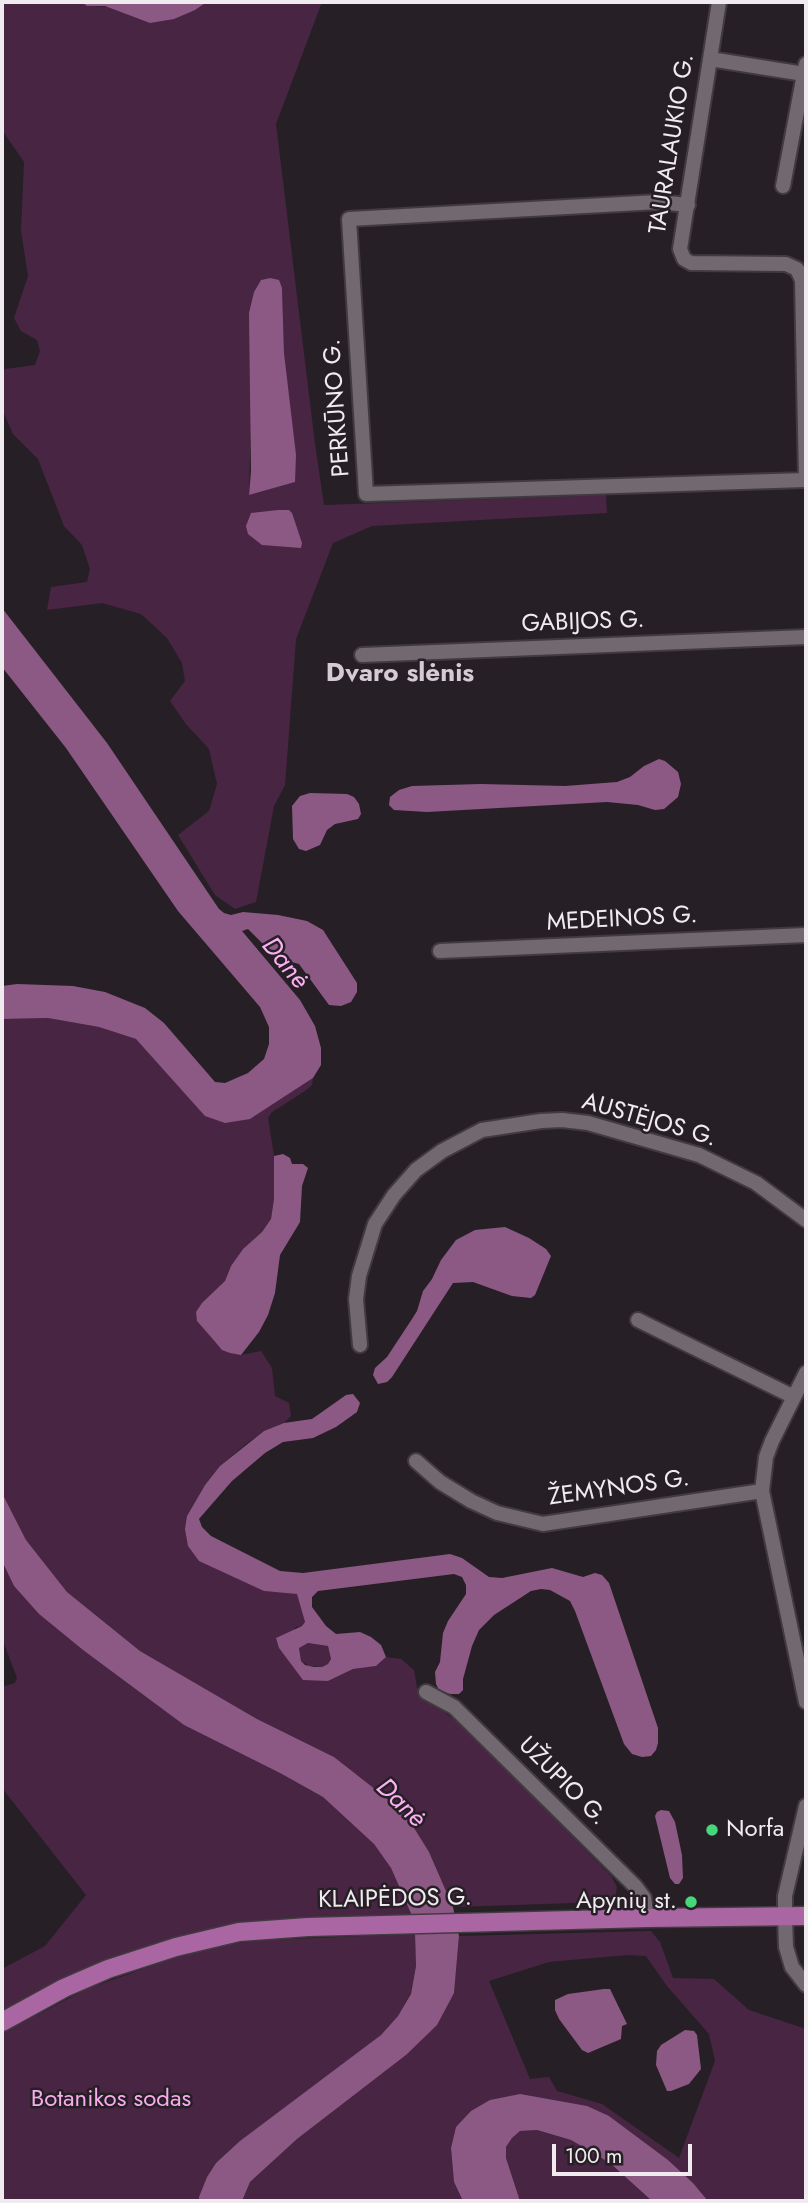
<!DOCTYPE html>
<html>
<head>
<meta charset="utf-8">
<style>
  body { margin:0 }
  #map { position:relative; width:808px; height:2203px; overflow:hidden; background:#271f26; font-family:Jost,sans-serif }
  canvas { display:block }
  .frame { position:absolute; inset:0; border:4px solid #f0ebef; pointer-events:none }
  .scale { position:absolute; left:552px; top:2144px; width:140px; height:32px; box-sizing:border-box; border:4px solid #f0ebef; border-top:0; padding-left:9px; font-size:21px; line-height:24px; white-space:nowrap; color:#f0ebef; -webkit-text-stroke:5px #271f26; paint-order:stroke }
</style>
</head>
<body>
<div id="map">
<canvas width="808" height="2203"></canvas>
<div class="frame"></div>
<div class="scale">100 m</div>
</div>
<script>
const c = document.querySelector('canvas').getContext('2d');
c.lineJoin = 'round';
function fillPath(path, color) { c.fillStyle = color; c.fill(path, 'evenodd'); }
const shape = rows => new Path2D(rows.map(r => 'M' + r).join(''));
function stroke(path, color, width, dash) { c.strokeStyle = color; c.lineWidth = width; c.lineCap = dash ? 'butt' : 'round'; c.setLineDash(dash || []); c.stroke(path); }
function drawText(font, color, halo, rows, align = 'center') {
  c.font = font + ' Jost,sans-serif'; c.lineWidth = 5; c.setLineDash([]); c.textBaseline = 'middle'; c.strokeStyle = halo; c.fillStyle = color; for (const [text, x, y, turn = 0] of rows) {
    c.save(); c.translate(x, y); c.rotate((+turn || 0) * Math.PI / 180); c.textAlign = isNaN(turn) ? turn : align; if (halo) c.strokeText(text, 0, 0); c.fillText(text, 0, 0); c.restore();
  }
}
fillPath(shape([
  [2,2,81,2,87,6,195,10,207,2,322,2,276,124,315,444,324,505,606,495,607,513,372,526,333,543,296,639,285,785,274,806,256,902,235,909,215,895,178,835,209,811,217,784,209,749,186,724,170,701,185,681,182,663,167,638,141,614,102,603,47,610,51,587,87,582,90,569,82,545,64,526,38,459,13,434,2,409,2,373,5,369,35,365,40,351,37,340,21,331,14,318,28,276,21,231,24,162,2,130],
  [270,278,282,288,284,353,294,482,249,495,254,292,261,280],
  [48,1018,99,1027,136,1039,157,1060,250,1119,313,1078,312,1085,305,1091,272,1112,268,1118,274,1156,274,1199,271,1219,262,1232,243,1249,231,1266,225,1281,217,1290,241,1355,261,1351,272,1368,275,1396,289,1403,291,1416,284,1423,264,1431,246,1444,220,1466,205,1485,187,1516,264,1591,297,1593,305,1622,302,1626,296,1627,279,1648,328,1681,353,1669,376,1666,386,1657,401,1659,414,1670,418,1693,423,1700,444,1712,464,1727,611,1876,617,1887,615,1899,604,1902,453,1907,429,1852,334,1757,257,1719,140,1651,67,1592,26,1540,2,1493,2,1019],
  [2,1561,14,1586,39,1614,83,1650,184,1725,280,1773,323,1797,374,1844,391,1868,413,1918,245,1924,199,1932,158,1944,100,1964,2,2010,2,1969,45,1946,86,1895,2,1788,2,1687,15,1683,17,1678,2,1638],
  [308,1643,328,1646,331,1659,328,1664,322,1667,309,1666,301,1661,299,1648],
  [651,1931,660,1942,673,1978,714,1979,749,2010,806,2029,806,2201,708,2201,693,2183,668,2160,609,2116,456,2127,451,2148,454,2182,463,2201,242,2201,250,2182,297,2139,406,2055,454,1993,459,1936],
  [627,1955,646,1956,667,1986,709,2034,715,2061,679,2158,602,2104,557,2091,549,2077,530,2079,489,1981,549,1962],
  [415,1934,416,1966,411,1994,398,2016,381,2035,216,2163,207,2177,199,2201,2,2201,2,2033,87,1989,171,1959,221,1945,265,1940],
  [537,2130,571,2140,610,2163,652,2201,520,2201,506,2158,506,2147,512,2138,520,2131]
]), '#492544');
fillPath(shape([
  [81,2,207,2,195,10,174,19,150,23,105,6,87,6],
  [270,278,279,280,282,288,284,353,296,455,295,482,249,495,251,471,249,313,254,292,261,280],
  [278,510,289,510,292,513,302,543,301,548,262,545,248,534,246,526,251,513],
  [2,608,107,743,219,909,224,913,231,915,243,912,278,915,307,921,323,930,357,983,357,992,351,1002,341,1006,329,1005,299,964,277,958,248,929,242,931,300,1000,315,1026,321,1048,321,1065,313,1078,250,1119,225,1123,205,1116,136,1039,99,1027,48,1018,2,1019,2,986,17,984,73,986,105,992,145,1008,164,1023,215,1082,225,1083,248,1073,264,1059,269,1044,269,1027,260,1007,178,911,66,748,2,667],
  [659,759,665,761,678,772,681,784,678,797,664,809,655,810,638,805,607,802,427,812,394,810,389,805,390,797,399,790,412,786,481,784,565,786,617,782,630,777,644,766],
  [310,793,347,794,354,797,359,804,361,814,358,819,335,824,327,830,320,845,306,851,299,849,293,839,292,806,300,796],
  [283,1154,290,1158,292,1164,303,1164,308,1168,302,1186,300,1222,280,1255,275,1293,268,1315,259,1332,241,1355,230,1353,222,1350,211,1337,197,1321,196,1312,202,1303,225,1281,231,1266,243,1249,262,1232,271,1219,274,1199,274,1156],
  [505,1227,529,1238,546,1249,551,1256,535,1295,531,1298,512,1296,473,1282,453,1283,392,1377,387,1382,378,1384,373,1375,375,1368,387,1357,412,1319,417,1311,423,1291,432,1279,441,1260,456,1240,475,1230],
  [353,1394,360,1403,357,1412,336,1427,313,1438,283,1442,265,1453,232,1481,205,1512,199,1519,202,1527,211,1536,280,1571,303,1573,450,1554,462,1558,489,1577,502,1578,552,1568,583,1577,595,1573,602,1575,609,1583,658,1728,658,1743,656,1750,651,1756,642,1757,632,1754,624,1744,575,1611,570,1601,550,1590,541,1589,531,1591,494,1615,479,1630,472,1646,463,1679,463,1690,459,1694,450,1694,439,1690,436,1684,435,1672,440,1662,443,1633,448,1621,466,1594,466,1585,462,1577,454,1574,318,1591,312,1597,312,1607,326,1626,336,1634,360,1632,371,1637,381,1645,386,1657,376,1666,353,1669,328,1681,303,1680,279,1648,276,1638,302,1626,305,1622,297,1594,264,1591,199,1561,188,1546,185,1529,187,1516,205,1485,220,1466,264,1431,284,1423,312,1419,346,1395],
  [308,1643,328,1646,331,1659,328,1664,322,1667,314,1667,305,1665,301,1661,299,1648],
  [2,1493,26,1540,67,1592,140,1651,257,1719,334,1757,404,1812,429,1852,453,1907,459,1936,454,1993,437,2025,406,2055,297,2139,250,2182,242,2201,199,2201,199,2197,207,2177,216,2163,240,2141,381,2035,398,2016,411,1994,416,1966,415,1934,413,1918,391,1868,374,1844,323,1797,280,1773,184,1725,83,1650,39,1614,14,1586,2,1561],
  [661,1810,669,1811,675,1822,682,1855,683,1878,679,1884,675,1884,670,1878,655,1816,657,1812],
  [604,1989,610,1989,627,2024,622,2026,621,2039,588,2053,582,2050,559,2019,555,2010,555,2000,568,1994],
  [685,2030,694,2031,697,2035,701,2069,689,2084,671,2091,667,2091,656,2065,657,2051,661,2045],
  [520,2094,587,2106,609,2116,668,2160,693,2183,708,2201,652,2201,610,2163,571,2140,537,2130,520,2131,512,2138,506,2147,506,2158,520,2201,463,2201,454,2182,451,2148,456,2127,471,2111,490,2100]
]), '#8c5985');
const minor = shape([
  [719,2,680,249,684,259,691,263,786,264,797,269,802,280,806,480],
  [710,59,804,74,806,64],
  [783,186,804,74],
  [688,205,658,202,349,219,366,494,805,480],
  [362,655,806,637],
  [440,951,806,935],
  [638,1320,794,1397],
  [360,1345,356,1299,359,1276,375,1224,394,1195,416,1170,442,1151,482,1130,541,1121,562,1120,588,1123,699,1155,756,1183,806,1220],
  [806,1373,772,1441,766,1457,762,1491,806,1702],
  [416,1461,440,1482,471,1501,497,1513,543,1524,762,1491],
  [426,1692,454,1707,635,1886,644,1898,647,1918],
  [806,1806,785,1896,785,1917,786,1947,792,1967,806,1985]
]);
const major = shape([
  [2,2022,64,1988,108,1969,176,1947,239,1932,308,1927,647,1918,806,1916]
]);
stroke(minor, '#413b40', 18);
stroke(major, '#413b40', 21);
stroke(minor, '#726870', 14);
stroke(major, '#aa66a2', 18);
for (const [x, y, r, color] of [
  [712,1830,7,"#45d77a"],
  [691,1902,7,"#45d77a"]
]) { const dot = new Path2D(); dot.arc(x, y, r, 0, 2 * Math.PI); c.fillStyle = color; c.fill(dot); stroke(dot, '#271f26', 2.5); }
drawText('24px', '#f0ebef', '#271f26', [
  ["TAURALAUKIO G.",673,144,-81],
  ["PERKŪNO G.",338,408,-94],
  ["GABIJOS G.",583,623,-2],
  ["MEDEINOS G.",622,920,-3],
  ["AUSTĖJOS G.",649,1121,16],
  ["ŽEMYNOS G.",619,1489,-8],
  ["UŽUPIO G.",562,1782,45],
  ["KLAIPĖDOS G.",395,1900,-1]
]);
drawText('24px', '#f0ebef', '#271f26', [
  ["Norfa",726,1830],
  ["Apynių st.",677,1902,"right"]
], 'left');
drawText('24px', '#f6abec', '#271f26', [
  ["Botanikos sodas",111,2100]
]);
drawText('bold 26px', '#d6cbd4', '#271f26', [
  ["Dvaro slėnis",400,675]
]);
drawText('italic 26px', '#fbb0f1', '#271f26', [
  ["Danė",284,964,51],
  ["Danė",400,1804,44]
]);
</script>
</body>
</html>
